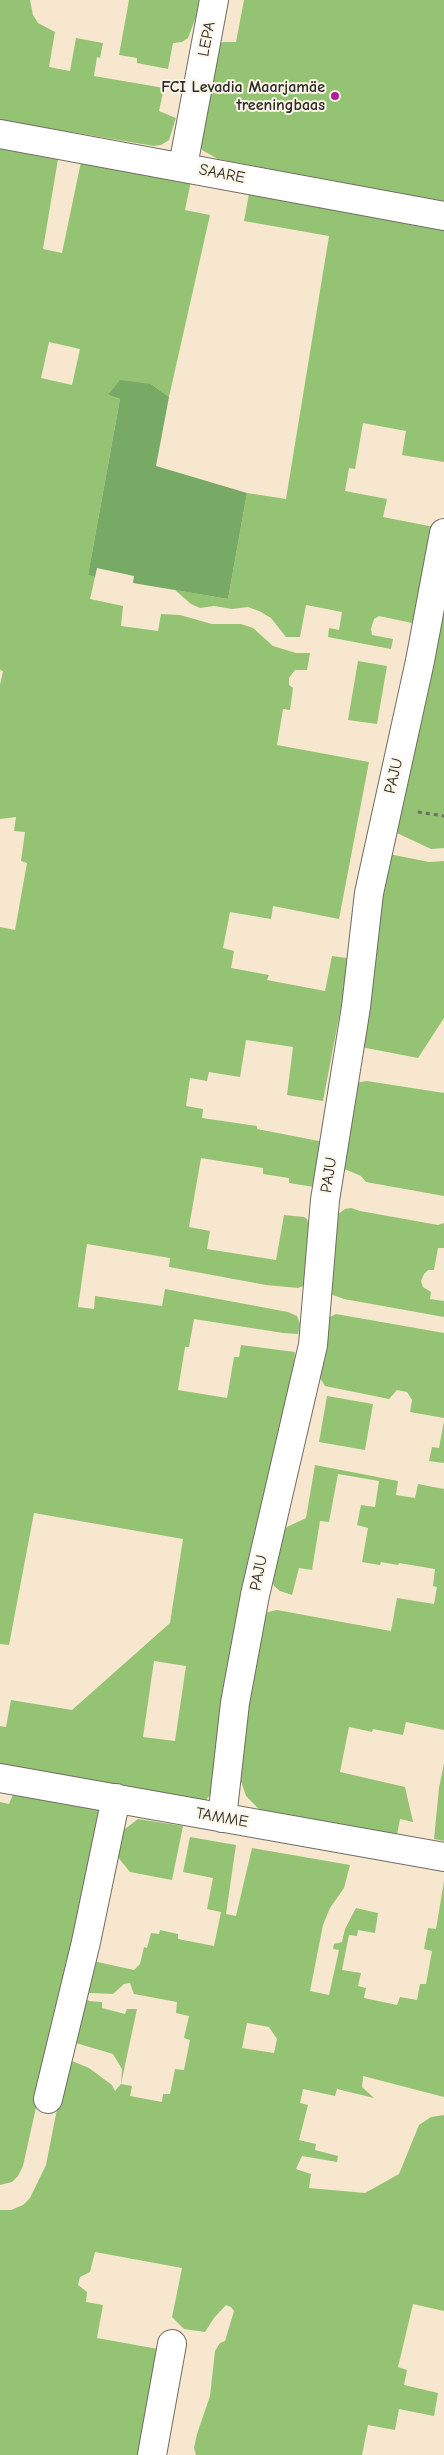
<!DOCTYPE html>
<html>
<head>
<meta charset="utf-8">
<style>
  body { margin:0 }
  canvas { display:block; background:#f6e7ce }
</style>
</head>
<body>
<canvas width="444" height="2455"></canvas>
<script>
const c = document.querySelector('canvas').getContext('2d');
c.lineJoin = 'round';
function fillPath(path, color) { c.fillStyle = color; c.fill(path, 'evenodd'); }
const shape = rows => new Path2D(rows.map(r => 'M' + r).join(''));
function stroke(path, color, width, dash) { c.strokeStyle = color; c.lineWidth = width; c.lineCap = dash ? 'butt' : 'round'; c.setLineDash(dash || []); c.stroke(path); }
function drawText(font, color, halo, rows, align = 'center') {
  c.font = font + ' "Comic Neue",sans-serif'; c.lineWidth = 4; c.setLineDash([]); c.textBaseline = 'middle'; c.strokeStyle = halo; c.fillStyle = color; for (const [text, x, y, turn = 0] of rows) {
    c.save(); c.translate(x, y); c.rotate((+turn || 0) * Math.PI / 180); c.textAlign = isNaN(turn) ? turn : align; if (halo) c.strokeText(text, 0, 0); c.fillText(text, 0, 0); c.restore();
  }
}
fillPath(shape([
  [0,0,30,0,33,15,38,23,55,32,49,67,70,71,76,38,103,43,100,58,97,57,94,76,164,88,159,111,176,118,169,140,161,145,154,146,0,120],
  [129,0,199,0,196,17,188,38,182,42,173,43,168,69,137,63,137,58,119,55],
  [244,0,444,0,444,203,218,159,202,150,199,144,216,46,223,42,236,42],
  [0,148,58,159,43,249,62,253,81,162,191,181,185,210,210,215,169,397,151,384,108,395,120,399,88,575,95,577,90,599,123,606,121,626,158,631,161,614,180,615,212,624,241,624,253,628,273,646,296,653,310,653,307,670,295,670,289,678,289,685,293,688,290,710,283,709,277,745,369,762,339,919,273,906,271,919,230,912,223,948,234,951,231,968,269,975,267,980,325,991,332,956,353,959,348,996,343,996,323,1101,287,1095,293,1047,246,1040,240,1077,209,1072,207,1081,190,1078,186,1106,203,1109,202,1118,257,1126,257,1129,324,1142,314,1187,289,1183,289,1178,263,1174,263,1168,201,1158,189,1227,210,1231,207,1249,276,1260,284,1215,304,1217,307,1219,310,1230,307,1277,303,1286,298,1288,266,1285,169,1267,170,1258,87,1244,78,1307,94,1309,95,1296,162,1306,165,1289,288,1312,297,1316,300,1324,298,1334,283,1333,194,1319,189,1347,185,1347,178,1390,227,1398,234,1357,239,1357,241,1345,295,1352,293,1382,213,1784,210,1795,206,1800,0,1765,0,1726,6,1727,11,1700,72,1710,170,1623,183,1539,34,1513,9,1645,0,1644,0,927,15,930,27,863,21,861,25,832,14,831,16,817,0,819,0,685,3,671,0,670],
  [49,342,80,349,72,385,41,378],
  [154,1661,186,1666,175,1741,143,1737],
  [249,194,444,230,444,462,402,455,406,431,363,423,355,469,349,468,345,491,387,499,383,517,434,527,418,623,412,623,379,616,374,619,371,629,372,635,393,639,391,649,328,637,329,628,339,630,342,612,306,605,300,637,286,637,271,618,259,611,248,607,232,609,214,606,200,608,191,604,175,590,228,599,247,493,286,499,329,236,244,221],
  [444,606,444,848,431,849,397,833,392,826,425,707],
  [358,661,387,666,377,724,348,720],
  [389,854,429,862,444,861,444,1018,418,1058,361,1047],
  [367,1081,444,1093,444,1196,366,1182,361,1176,342,1168,354,1083],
  [351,1208,360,1211,438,1225,444,1223,444,1248,438,1248,434,1270,428,1270,424,1274,421,1281,423,1287,431,1292,430,1299,444,1301,444,1317,344,1299,330,1294,333,1218,345,1209],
  [336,1314,444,1333,444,1418,410,1412,412,1400,407,1392,397,1390,389,1399,325,1386,317,1373,327,1323,330,1317],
  [327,1396,373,1404,365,1450,319,1442],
  [444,1421,444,1463,429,1461,432,1447,439,1448],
  [315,1465,398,1481,396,1495,415,1498,418,1484,444,1489,444,1730,406,1722,403,1735,373,1729,372,1732,349,1727,340,1772,405,1787,413,1822,400,1819,397,1835,260,1810,246,1796,239,1775,242,1732,264,1613,277,1610,391,1631,397,1598,434,1604,437,1587,433,1586,435,1569,399,1563,398,1565,381,1562,380,1565,362,1562,368,1528,357,1525,361,1505,375,1507,379,1481,338,1474,329,1522,320,1521,312,1570,299,1568,292,1595,280,1591,274,1586,269,1575,276,1540,287,1527,306,1518],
  [444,1763,444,1841,434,1839,439,1788],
  [15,1790,99,1808,102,1811,23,2166,18,2176,12,2182,0,2185,0,1802,9,1804],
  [138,1819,183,1826,172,1880,130,1872,117,1856,121,1832],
  [190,1837,236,1845,226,1914,236,1916,252,1848,350,1865,344,1888,330,1908,323,1925,310,1991,329,1995,339,1950,333,1949,334,1944,342,1942,345,1929,356,1908,378,1913,375,1933,358,1930,357,1936,349,1935,342,1970,361,1973,358,1986,366,1988,364,1998,397,2005,400,1997,417,2000,420,1984,426,1984,432,1951,424,1949,428,1928,436,1929,444,1881,444,2097,363,2076,362,2087,374,2098,337,2089,335,2096,303,2089,300,2103,308,2105,299,2140,316,2144,315,2150,338,2156,337,2162,302,2156,296,2169,311,2174,309,2188,365,2193,399,2174,419,2125,431,2117,444,2115,444,2311,413,2304,398,2367,407,2370,404,2385,438,2393,434,2416,399,2409,395,2430,368,2425,362,2455,196,2455,194,2448,197,2434,210,2396,215,2351,220,2343,225,2341,234,2311,231,2307,226,2305,214,2318,205,2332,184,2329,172,2317,182,2268,95,2252,90,2272,80,2277,78,2285,87,2292,86,2302,103,2305,97,2338,158,2349,144,2455,0,2455,0,2210,11,2210,23,2205,30,2198,46,2165,66,2063,72,2061,89,2068,112,2085,115,2091,121,2084,122,2069,113,2054,76,2043,93,1961,134,1970,140,1964,144,1947,147,1948,151,1933,159,1934,160,1930,178,1934,178,1939,214,1946,221,1912,207,1909,213,1878,183,1872],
  [130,1983,134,1994,177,2002,176,2013,189,2016,184,2038,190,2040,184,2070,175,2069,170,2094,163,2094,162,2102,130,2096,132,2086,121,2084,137,2009,127,2009,125,2014,102,2008,102,2002,89,2001,86,1998,89,1993,113,1994,124,1984],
  [247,2023,269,2027,277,2039,274,2053,242,2048]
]), '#94c473');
fillPath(shape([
  [120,380,151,384,169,397,156,466,247,493,228,599,133,583,134,576,97,568,95,577,88,575,120,399,108,395]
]), '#77aa65');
const minor = shape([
  [0,134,444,216],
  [183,166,214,0],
  [0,1778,444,1857],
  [222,1818,235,1703,255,1595,313,1345,325,1200,356,1007,369,893,420,661,444,533],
  [48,2099,86,1942,116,1798],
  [152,2455,172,2344]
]);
stroke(minor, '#726d64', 30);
stroke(shape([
  [418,812,444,816]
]), '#726d64', 3, [4, 4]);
stroke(minor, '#fff', 28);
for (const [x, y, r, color] of [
  [335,96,5,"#b5179e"]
]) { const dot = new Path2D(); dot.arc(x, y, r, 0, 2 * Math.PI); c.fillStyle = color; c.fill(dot); stroke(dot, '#fcf5e5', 2); }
drawText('16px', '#2b2b2b', '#fcf5e5', [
  ["LEPA",207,39,-79],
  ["SAARE",222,174,11],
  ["PAJU",394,776,-77],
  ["PAJU",329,1175,-81],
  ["PAJU",259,1573,-79],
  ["TAMME",222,1818,10]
]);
drawText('bold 16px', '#2b2b2b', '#fcf5e5', [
  ["FCI Levadia Maarjamäe",325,87],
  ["treeningbaas",325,105]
], 'right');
</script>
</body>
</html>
